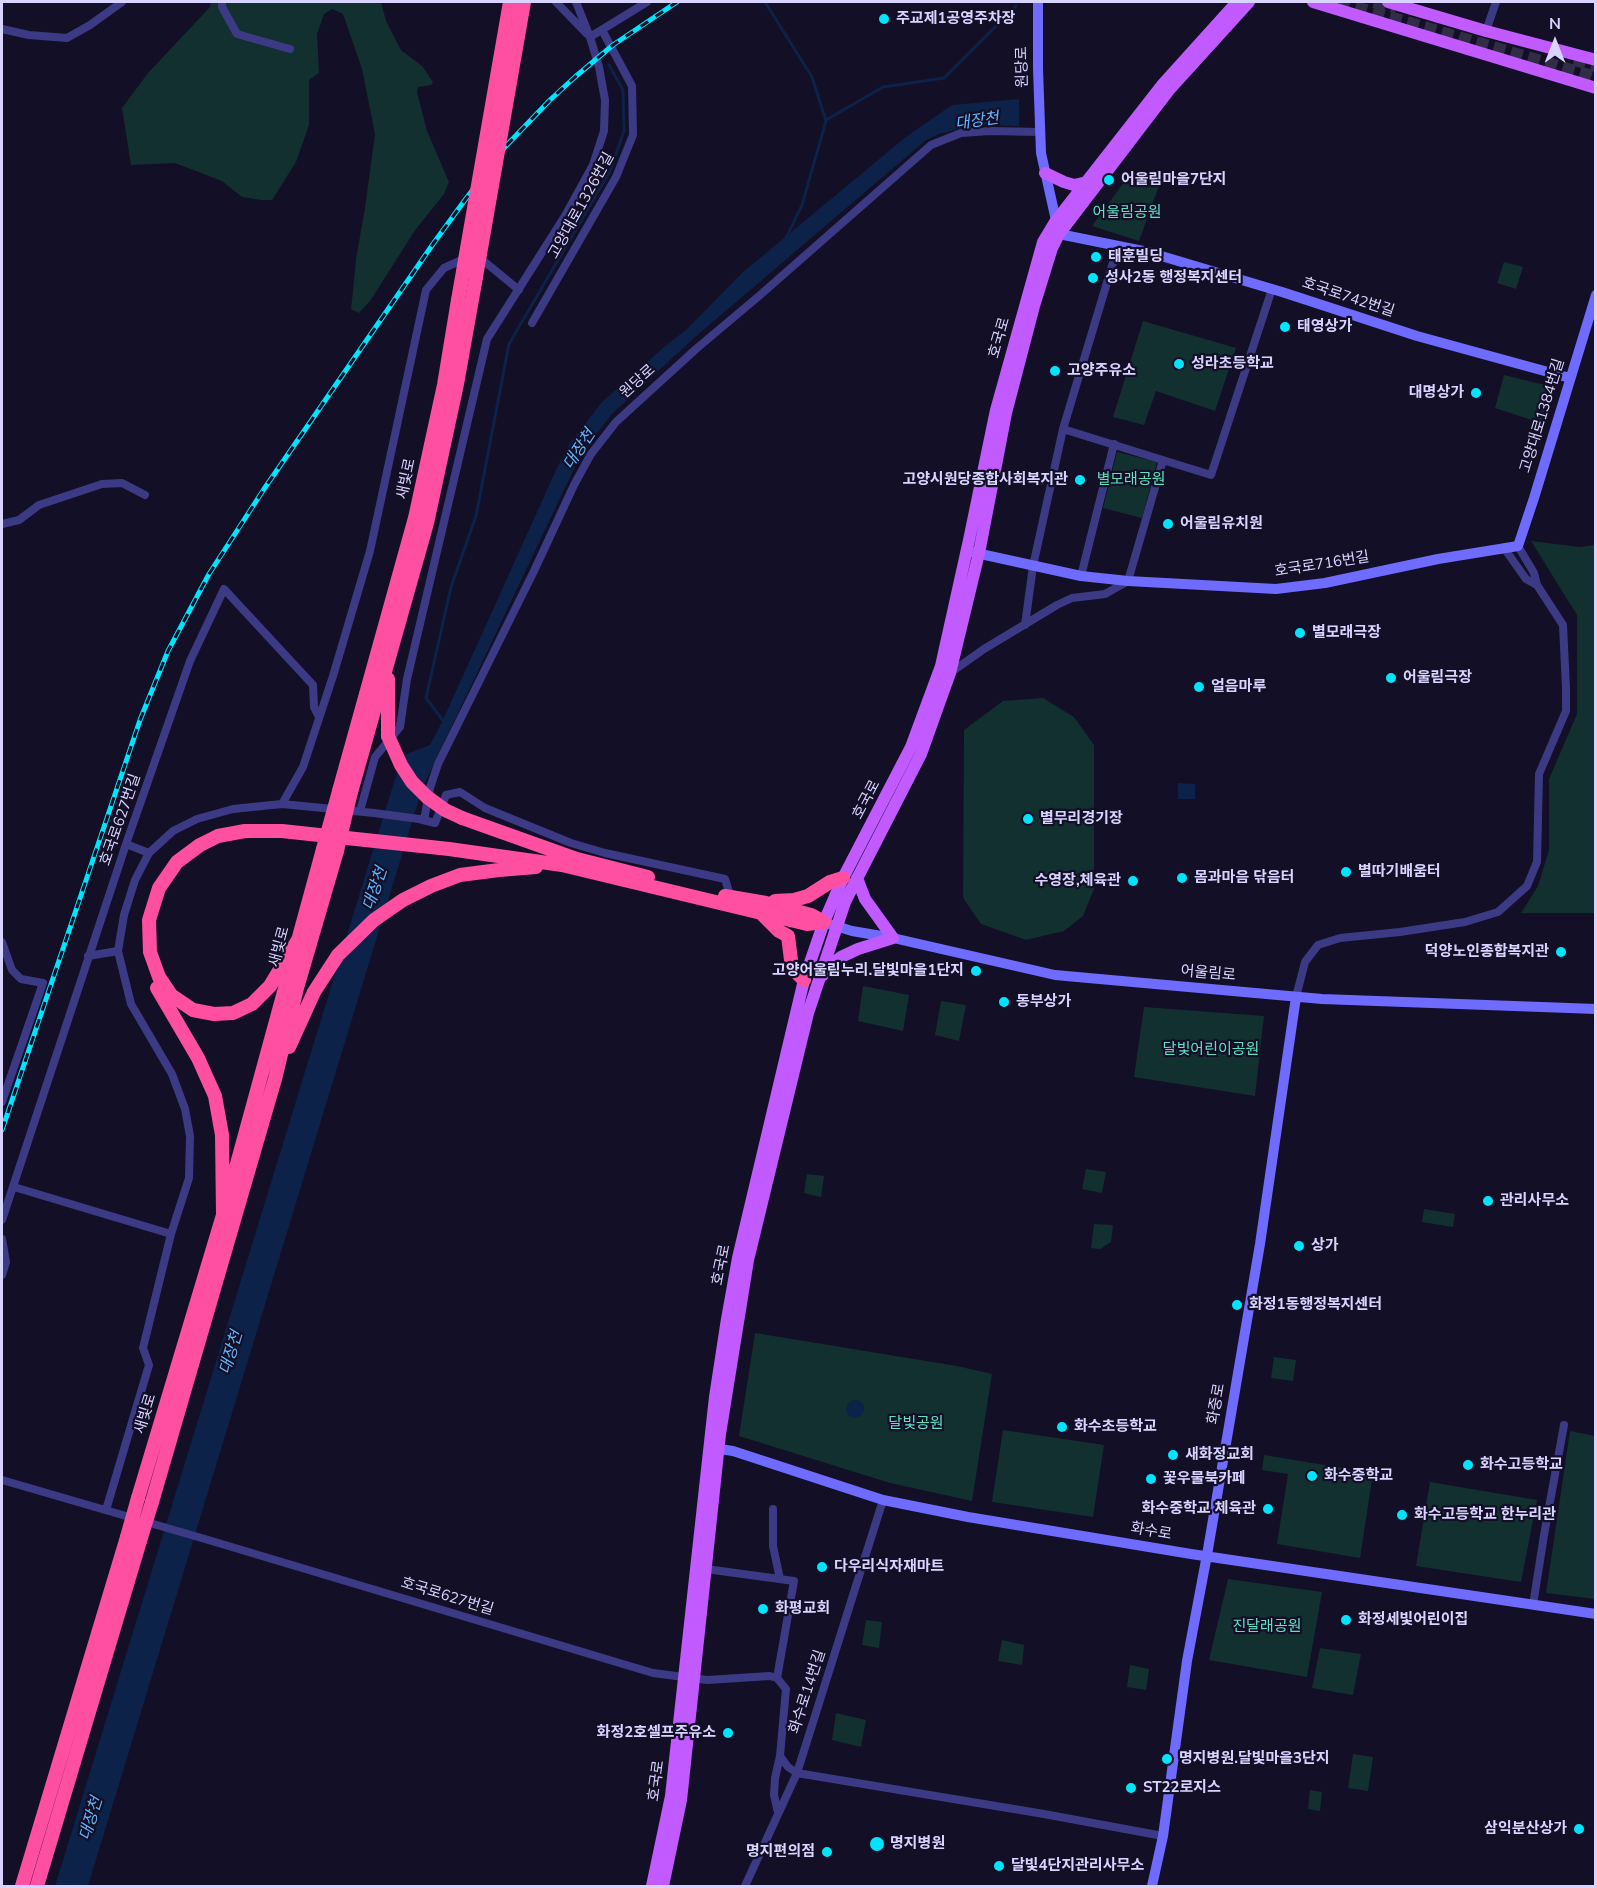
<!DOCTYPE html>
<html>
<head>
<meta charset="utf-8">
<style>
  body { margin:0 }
  #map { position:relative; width:1597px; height:1888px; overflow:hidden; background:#130f26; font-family:"Nunito Sans",sans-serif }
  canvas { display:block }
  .frame { position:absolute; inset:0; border:3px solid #d9d4ff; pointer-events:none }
  .north { position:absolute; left:1525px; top:12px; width:60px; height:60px; -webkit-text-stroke:4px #130f26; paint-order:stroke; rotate:0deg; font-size:16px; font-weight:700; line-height:24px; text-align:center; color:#d9d4ff }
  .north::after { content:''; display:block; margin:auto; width:21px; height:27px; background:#d9d4ff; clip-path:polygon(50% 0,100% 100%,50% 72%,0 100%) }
</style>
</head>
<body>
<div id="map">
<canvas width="1597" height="1888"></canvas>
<div class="frame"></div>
<div class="north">N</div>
</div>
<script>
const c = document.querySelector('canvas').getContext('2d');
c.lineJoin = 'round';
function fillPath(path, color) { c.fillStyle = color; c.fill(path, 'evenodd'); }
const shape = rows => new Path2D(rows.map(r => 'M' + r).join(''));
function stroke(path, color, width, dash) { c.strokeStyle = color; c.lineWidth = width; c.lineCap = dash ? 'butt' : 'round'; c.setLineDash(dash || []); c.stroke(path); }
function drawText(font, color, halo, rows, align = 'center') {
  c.font = font + ' "Nunito Sans","Noto Sans KR",sans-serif'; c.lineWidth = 4.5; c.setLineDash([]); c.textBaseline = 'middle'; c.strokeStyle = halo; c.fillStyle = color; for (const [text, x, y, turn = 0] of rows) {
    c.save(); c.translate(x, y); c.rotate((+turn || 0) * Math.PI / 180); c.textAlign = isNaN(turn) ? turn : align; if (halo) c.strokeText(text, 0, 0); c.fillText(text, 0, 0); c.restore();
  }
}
fillPath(shape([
  [211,2,381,2,386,21,401,50,422,66,433,82,431,85,418,87,417,92,427,131,449,182,444,194,416,229,370,301,359,313,351,309,353,291,356,259,365,208,375,134,362,69,343,14,332,9,324,14,317,34,319,73,309,80,309,125,296,162,272,200,261,200,242,197,222,181,175,163,131,165,122,108,148,73,210,7],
  [1130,174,1160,183,1139,241,1092,226],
  [1504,262,1523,267,1516,289,1497,283],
  [1143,321,1236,348,1215,411,1156,391,1144,425,1113,417],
  [1504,375,1553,387,1541,423,1495,408],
  [1117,452,1157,462,1142,518,1103,508],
  [1531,541,1579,547,1595,545,1595,913,1521,913,1538,886,1549,850,1549,779,1577,714,1577,615],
  [1043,698,1074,717,1094,745,1094,889,1083,916,1064,931,1026,940,981,924,963,898,964,730,1003,701],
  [863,986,909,995,903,1031,858,1021],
  [941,1001,966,1005,959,1041,935,1035],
  [1144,1007,1264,1016,1255,1096,1134,1077],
  [1086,1169,1106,1172,1102,1193,1082,1189],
  [807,1174,824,1176,821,1197,804,1193],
  [1424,1209,1455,1214,1453,1227,1422,1222],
  [1094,1224,1113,1225,1111,1242,1100,1249,1091,1248],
  [755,1333,957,1366,992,1374,972,1501,890,1483,739,1436],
  [1274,1357,1296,1360,1293,1381,1271,1378],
  [1003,1430,1104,1445,1093,1517,992,1502],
  [1570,1431,1595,1436,1595,1599,1546,1593],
  [1264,1455,1373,1473,1360,1558,1277,1544,1288,1474,1262,1470],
  [1430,1482,1537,1500,1521,1582,1416,1566],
  [1228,1579,1322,1592,1307,1677,1209,1660],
  [866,1620,882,1622,879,1648,862,1645],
  [1002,1640,1024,1645,1022,1665,998,1661],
  [1320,1648,1361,1654,1353,1695,1312,1688],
  [1130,1665,1149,1669,1146,1690,1127,1687],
  [836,1713,866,1720,861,1747,832,1740],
  [1353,1754,1373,1757,1368,1791,1348,1788],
  [1310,1790,1322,1792,1320,1811,1308,1809]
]), '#12302f');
fillPath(shape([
  [1019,99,1019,126,988,125,967,127,939,134,926,140,694,338,612,414,581,454,422,789,88,1886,55,1886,394,782,404,755,430,745,443,720,556,470,570,443,602,402,664,347,687,329,742,273,907,136,952,105],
  [1178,783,1195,784,1195,799,1178,799],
  '846 1409a9 9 0 1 1 18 0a9 9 0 1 1-18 0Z'
]), '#0c2248');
stroke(shape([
  [765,2,812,77,826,121,802,205,786,238],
  [826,120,883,87,944,78,1016,6],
  [444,722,426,698,451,587,476,516,509,344,610,171,624,131,623,90,609,65]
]), '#0c2248', 3);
stroke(shape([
  [1338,2,1596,77],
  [1374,2,1396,8],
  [1574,60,1596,66]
]), '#312d47', 12, [12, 6]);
stroke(shape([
  [222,2,222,7,237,34,290,49],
  [556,2,587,34],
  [2,29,29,35,67,38,90,25,122,2],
  [1486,31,1496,2],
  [590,37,647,2],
  [532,323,616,177,633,135,632,86,602,30],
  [1063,429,1211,475,1272,289],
  [2,524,19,520,39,505,102,484,122,483,145,495],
  [1504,548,1526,579,1537,585],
  [1081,576,1114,444],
  [1025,625,1033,566,1063,429,1118,246],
  [950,673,984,649,1057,605,1072,598,1105,594,1128,581,1163,460],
  [282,804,303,767,333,676,370,551,426,290,444,268,464,259,485,262,519,290],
  [360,811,375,757,400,727,407,679,487,339,565,216,593,165,604,131,605,100,599,67,590,37,576,2],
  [424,820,430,788,438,764,534,571,574,485,591,454,616,422,696,349,759,296,931,145,961,133,990,131,1040,132],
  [126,844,149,853],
  [2,942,12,970,21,979,43,983,2,1102],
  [88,956,118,951],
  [1296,997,1305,962,1318,945,1340,938,1400,932,1465,922,1498,912,1527,886,1537,862,1539,774,1566,711,1566,688,1563,625,1537,585,1534,573,1518,546],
  [14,1187,171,1234],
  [2,1220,126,844,190,661,224,589,313,685,314,707,319,717],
  [2,1239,6,1262,2,1275],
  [2,1480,205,1539,653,1673,707,1680,770,1676,777,1678,786,1689,780,1756,788,1767,797,1773,1044,1814,1163,1836],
  [773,1509,773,1546,780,1579],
  [106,1510,149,1365,143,1348,171,1234,189,1178,190,1136,185,1109,172,1074,131,1004,118,951,124,915,135,880,149,853,173,831,197,819,233,809,282,804,374,813,419,819,435,823,446,795,460,792,485,808,571,843,605,853,725,879,731,898],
  [706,1569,794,1581,777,1678],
  [1533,1605,1544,1535,1564,1425],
  [778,1813,774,1795,775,1778,780,1756],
  [745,1886,797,1773,883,1500]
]), '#3d3a85', 8);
stroke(shape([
  [1038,2,1038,69,1041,153,1059,234,1148,252,1282,292,1417,336,1570,378],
  [967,551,1081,576,1128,581,1276,589,1325,583,1438,559,1518,546,1534,498,1596,295],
  [829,924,852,931,893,938,1055,975,1322,999,1596,1009],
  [713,1448,733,1451,883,1500,968,1517,1191,1554,1596,1614],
  [1152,1886,1163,1836,1187,1661,1207,1555,1260,1244,1296,997]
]), '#6f6bff', 10);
stroke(shape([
  [1313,2,1596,88],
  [1388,2,1486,31,1596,60],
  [1045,173,1064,182,1074,185,1087,182],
  [823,975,830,965,841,957,858,949,893,938,865,899,857,878],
  [652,1886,671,1796,715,1397,727,1319,738,1258,804,980,824,922,843,878,911,747,941,666,969,540,996,410,1043,242,1055,222,1163,84,1237,2],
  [663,1886,681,1800,720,1434,748,1260,808,1013,845,902,921,754,950,673,979,553,1006,413,1034,306,1052,248,1059,234,1169,90,1249,2]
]), '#c25bff', 12);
stroke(shape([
  [388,679,388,736],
  [339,791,415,518,444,385,458,300],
  [351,792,427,523,457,384,476,277],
  [462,818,577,859,648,877],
  [725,896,766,903,811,915,824,922],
  [775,901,794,900,808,896,830,882,843,878],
  [763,915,779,931,788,936,792,968,804,980],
  [301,935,270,986,252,1004,233,1013,214,1014,193,1010,171,995,159,977,150,952,149,920,159,888,177,862,200,845,218,836,245,831,282,831,449,849,562,865,807,924,824,922],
  [157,988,198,1058,215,1096,222,1135,223,1215],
  [289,1047,314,992,338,955,374,920,403,900,431,886,460,875,499,870,536,867],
  [138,1498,223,1215,323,849],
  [152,1502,275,1079,297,988,337,851],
  [22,1886,127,1537],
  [37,1886,140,1541]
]), '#ff4fa3', 14);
const rail = shape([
  [2,1130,140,720,168,651,209,574,264,489,433,244,462,204,505,147,550,100,575,77,613,45,677,2]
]);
stroke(rail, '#00e5ff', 5);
stroke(rail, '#130f26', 3, [9]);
stroke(shape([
  [476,277,524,2],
  [458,300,510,2],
  [388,736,401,765,412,782,427,797,445,810,462,818],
  [323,849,339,791],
  [337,851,351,792],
  [127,1537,138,1498],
  [140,1541,152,1502]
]), '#ff4fa3', 14);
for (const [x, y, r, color] of [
  [884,19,6,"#00e5ff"],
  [1109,180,6,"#00e5ff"],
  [1096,257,6,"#00e5ff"],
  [1093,278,6,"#00e5ff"],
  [1285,327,6,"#00e5ff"],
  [1179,364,6,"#00e5ff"],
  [1055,371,6,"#00e5ff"],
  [1476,393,6,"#00e5ff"],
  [1080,480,6,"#00e5ff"],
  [1168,524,6,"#00e5ff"],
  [1300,633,6,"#00e5ff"],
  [1391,678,6,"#00e5ff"],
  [1199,687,6,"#00e5ff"],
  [1028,819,6,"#00e5ff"],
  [1346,872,6,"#00e5ff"],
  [1182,878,6,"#00e5ff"],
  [1133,881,6,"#00e5ff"],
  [1561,952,6,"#00e5ff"],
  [976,971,6,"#00e5ff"],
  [1004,1002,6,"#00e5ff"],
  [1488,1201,6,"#00e5ff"],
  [1299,1246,6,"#00e5ff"],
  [1237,1305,6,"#00e5ff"],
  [1062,1427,6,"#00e5ff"],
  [1173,1455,6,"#00e5ff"],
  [1468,1465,6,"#00e5ff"],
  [1312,1476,6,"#00e5ff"],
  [1151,1479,6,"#00e5ff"],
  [1268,1509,6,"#00e5ff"],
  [1402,1515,6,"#00e5ff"],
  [822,1567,6,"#00e5ff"],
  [763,1609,6,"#00e5ff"],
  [1346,1620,6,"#00e5ff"],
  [728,1733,6,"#00e5ff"],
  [1167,1759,6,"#00e5ff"],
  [1131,1788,6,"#00e5ff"],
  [1579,1829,6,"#00e5ff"],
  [877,1844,8,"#00e5ff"],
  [827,1852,6,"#00e5ff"],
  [999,1866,6,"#00e5ff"]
]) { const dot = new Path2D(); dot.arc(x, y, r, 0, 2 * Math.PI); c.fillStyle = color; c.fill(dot); stroke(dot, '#130f26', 2); }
drawText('bold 15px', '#d9d4ff', '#130f26', [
  ["주교제1공영주차장",896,19],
  ["어울림마을7단지",1121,180],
  ["태훈빌딩",1108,257],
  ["성사2동 행정복지센터",1105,278],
  ["태영상가",1297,327],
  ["성라초등학교",1191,364],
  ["고양주유소",1067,371],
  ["대명상가",1464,393,"right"],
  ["고양시원당종합사회복지관",1068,480,"right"],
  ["어울림유치원",1180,524],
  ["별모래극장",1312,633],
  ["어울림극장",1403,678],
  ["얼음마루",1211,687],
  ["별무리경기장",1040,819],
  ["별따기배움터",1358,872],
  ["몸과마음 닦음터",1194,878],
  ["수영장,체육관",1121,881,"right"],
  ["덕양노인종합복지관",1549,952,"right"],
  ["고양어울림누리.달빛마을1단지",964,971,"right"],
  ["동부상가",1016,1002],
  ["관리사무소",1500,1201],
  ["상가",1311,1246],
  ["화정1동행정복지센터",1249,1305],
  ["화수초등학교",1074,1427],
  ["새화정교회",1185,1455],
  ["화수고등학교",1480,1465],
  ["화수중학교",1324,1476],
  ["꽃우물북카페",1163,1479],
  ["화수중학교 체육관",1256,1509,"right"],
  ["화수고등학교 한누리관",1414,1515],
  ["다우리식자재마트",834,1567],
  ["화평교회",775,1609],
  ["화정세빛어린이집",1358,1620],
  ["화정2호셀프주유소",716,1733,"right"],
  ["명지병원.달빛마을3단지",1179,1759],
  ["ST22로지스",1143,1788],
  ["삼익분산상가",1567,1829,"right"],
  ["명지병원",890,1844],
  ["명지편의점",815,1852,"right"],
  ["달빛4단지관리사무소",1011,1866]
], 'left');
drawText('15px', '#d9d4ff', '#130f26', [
  ["원당로",1023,67,-91],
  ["고양대로1326번길",582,206,-61],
  ["호국로742번길",1348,298,18],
  ["호국로",1000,338,-74],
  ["원당로",638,382,-42],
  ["고양대로1384번길",1543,416,-73],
  ["새빛로",407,479,-78],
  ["호국로716번길",1322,565,-9],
  ["호국로",867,800,-62],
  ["호국로627번길",121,820,-71],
  ["새빛로",280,947,-75],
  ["어울림로",1208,974,5],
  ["호국로",722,1265,-79],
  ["화중로",1217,1404,-80],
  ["새빛로",146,1414,-73],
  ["화수로",1151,1532,10],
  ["호국로627번길",447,1597,17],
  ["화수로14번길",808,1692,-72],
  ["호국로",657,1781,-82]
]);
drawText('15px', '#5fe0c0', '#130f26', [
  ["어울림공원",1127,213],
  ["별모래공원",1131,480],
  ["달빛어린이공원",1211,1050],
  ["달빛공원",916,1424],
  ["진달래공원",1267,1627]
]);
drawText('italic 16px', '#62b6ff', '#130f26', [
  ["대장천",977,122,-8],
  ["대장천",580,450,-57],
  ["대장천",376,889,-71],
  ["대장천",232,1353,-73],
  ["대장천",92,1819,-73]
]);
</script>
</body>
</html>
